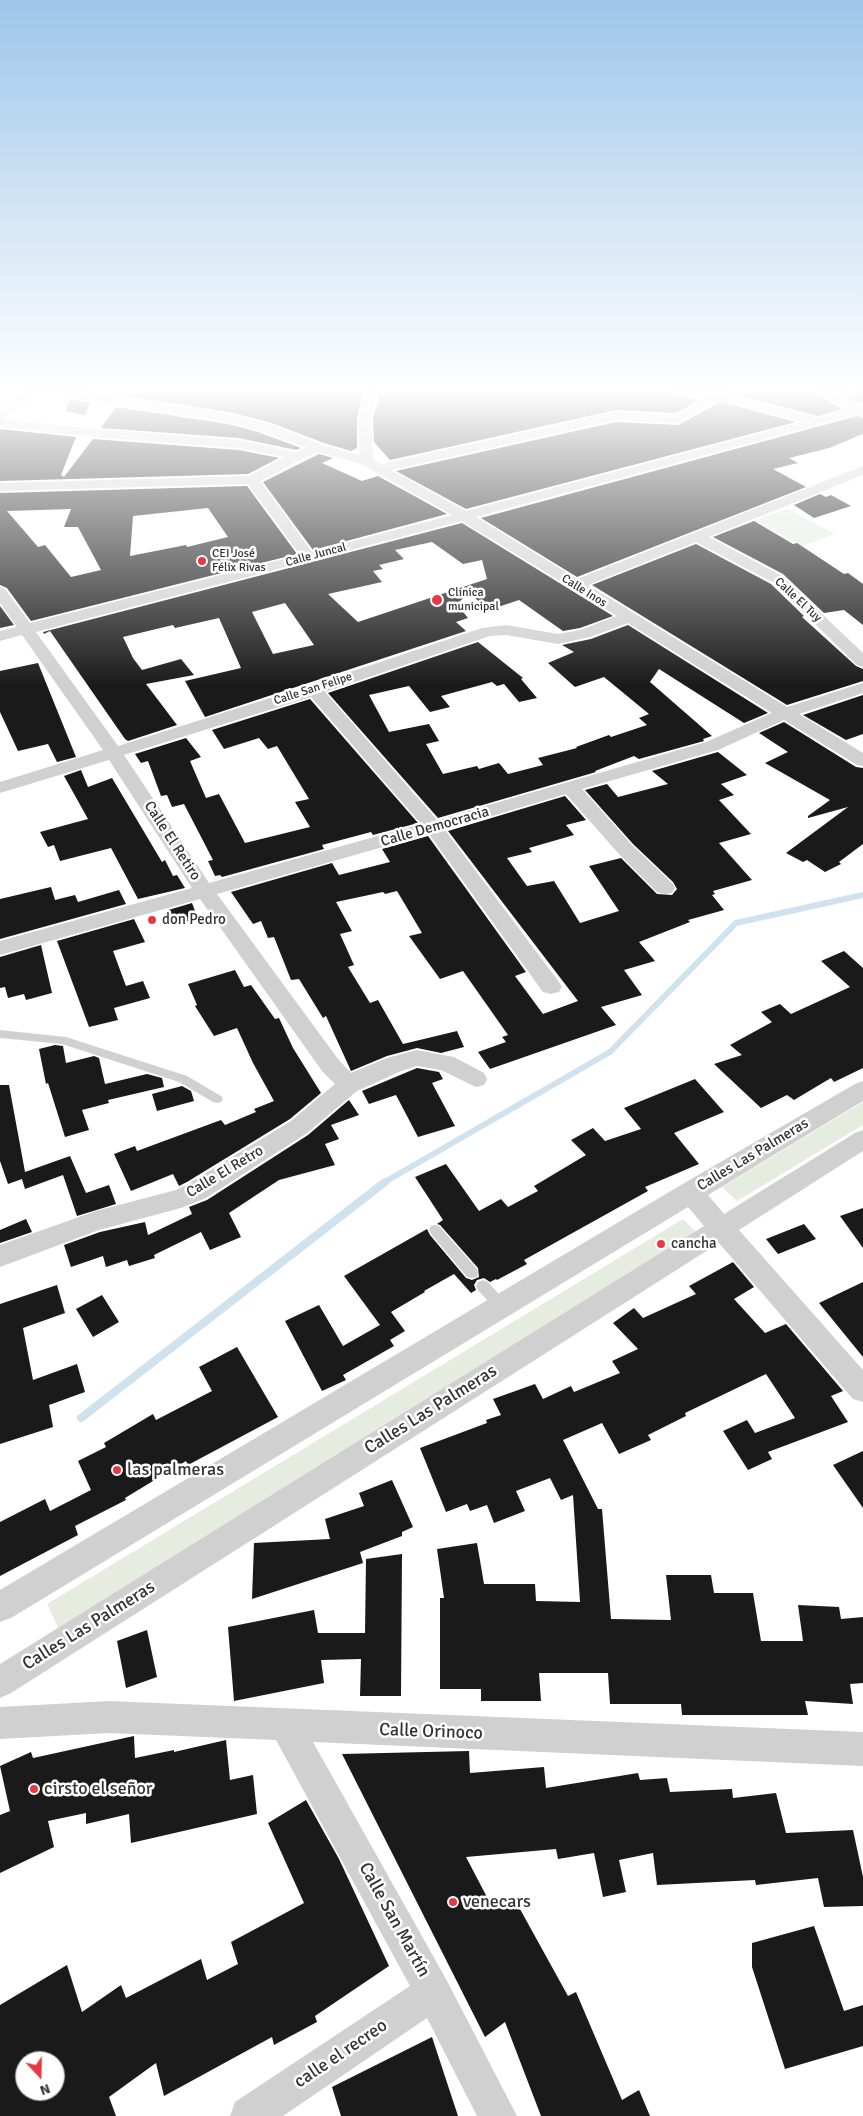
<!DOCTYPE html>
<html>
<head>
<meta charset="utf-8">
<style>
  body { margin:0 }
  #map { position:relative; width:863px; height:2116px; overflow:hidden; background:#fff; font-family:Signika,sans-serif }
  canvas { display:block }
  .north { position:absolute; left:15px; top:2051px; width:50px; height:50px; box-sizing:border-box; background:#fff; border:1px solid #adadad; border-radius:50%; rotate:159deg; font-size:14px; font-weight:700; line-height:20px; text-align:center; color:#333 }
  .north::after { content:''; display:block; margin:auto; width:18px; height:22px; background:#e63946; clip-path:polygon(50% 0,100% 100%,50% 72%,0 100%) }
</style>
</head>
<body>
<div id="map">
<canvas width="863" height="2116"></canvas>
<div class="north">N</div>
</div>
<script>
const c = document.querySelector('canvas').getContext('2d');
c.lineJoin = 'round';
function fillPath(path, color) { c.fillStyle = color; c.fill(path, 'evenodd'); }
const shape = rows => new Path2D(rows.map(r => 'M' + r).join(''));
function stroke(path, color, width, dash) { c.strokeStyle = color; c.lineWidth = width; c.lineCap = dash ? 'butt' : 'round'; c.setLineDash(dash || []); c.stroke(path); }
function drawText(font, color, halo, rows, align = 'center') {
  c.font = font + ' Signika,sans-serif'; c.lineWidth = 5; c.setLineDash([]); c.textBaseline = 'middle'; c.strokeStyle = halo; c.fillStyle = color; for (const [text, x, y, turn = 0] of rows) {
    c.save(); c.translate(x, y); c.rotate((+turn || 0) * Math.PI / 180); c.textAlign = isNaN(turn) ? turn : align; if (halo) c.strokeText(text, 0, 0); c.fillText(text, 0, 0); c.restore();
  }
}
fillPath(shape([
  [788,509,835,534,802,546,755,520],
  [863,1102,863,1125,737,1201,722,1187],
  [683,1219,699,1235,59,1629,47,1604]
]), '#e6ecdf');
stroke(shape([
  [383,1183,610,1052,736,923,863,895]
]), '#cfe2ee', 6);
stroke(shape([
  [81,1418,385,1182]
]), '#cfe2ee', 8);
fillPath(shape([
  [129,389,226,391,249,394,253,389,333,389,363,394,357,418,357,448,351,451,324,443,269,422,229,412,124,396],
  [382,389,631,389,672,393,699,400,676,413,616,410,390,460,374,442,373,418],
  [740,389,808,389,842,409,818,416,733,394],
  [863,391,863,402,859,403,844,396],
  [69,399,90,403,85,415,66,411],
  [721,402,796,422,466,509,396,471,616,422,678,425],
  [116,407,228,424,258,432,301,448,296,450,239,438,101,428],
  [857,416,863,418,863,434,829,448,789,458,798,463,773,469,806,487,577,577,481,518],
  [0,429,76,437,61,475,64,477,93,439,239,450,279,458,248,474,0,481],
  [319,454,333,458,322,463,362,481,378,476,447,514,313,550,263,482],
  [247,486,297,554,31,621,7,588,0,585,0,493],
  [208,508,228,537,187,547,186,545,130,556,133,516],
  [71,509,64,527,78,527,101,570,71,577,45,545,38,547,7,511],
  [820,494,826,497,831,495,851,506,814,518,794,505],
  [754,521,793,544,797,543,844,574,848,573,863,584,863,625,844,610,824,613,783,574,713,537],
  [462,523,613,616,580,628,563,631,519,600,489,610,469,593,457,604,468,618,456,622,466,631,205,717,185,681,241,668,219,618,175,628,173,625,123,637,133,658,142,670,181,659,194,675,146,684,177,725,128,741,125,739,50,631,44,634,43,632],
  [432,542,463,564,482,560,487,579,358,622,328,594,382,582,373,571,383,569,379,565,404,559,395,550],
  [285,603,314,645,273,654,252,612],
  [696,544,771,584,804,616,802,617,856,666,863,669,863,681,787,705,592,585],
  [0,606,14,625,0,628],
  [628,625,768,713,744,723,659,669,650,682,712,736,703,739,704,741,639,759,634,756,595,771,596,772,438,818,328,693,478,642,523,678,521,679,537,698,519,702,504,684,497,686,492,682,441,696,450,707,430,712,409,686,369,695,389,732,429,724,439,741,426,744,443,774,477,766,479,769,499,763,508,774,543,765,538,758,577,748,576,747,609,735,611,737,647,725,639,718,649,714,604,677,575,687,548,663,574,652,562,645,591,639],
  [38,663,76,757,57,762,48,744,18,751,0,712,0,671],
  [863,695,863,734,846,740,803,715],
  [310,699,418,823,373,835,371,832,322,845,324,849,222,877,220,875,215,876,208,861,213,860,184,804,172,807,167,795,161,796,148,761,141,763,135,754,186,738,201,757,190,761,206,798,219,794,245,843,310,827,295,802,309,799,277,746,268,749,259,738,224,749,212,730],
  [784,722,856,767,863,768,863,844,839,862,841,864,825,872,807,860,803,862,786,853,848,807,808,818,808,816,830,800,765,763,788,752,759,733],
  [718,752,747,775,721,784,734,795,719,800,751,834,719,843,752,880,713,891,715,894,712,895,724,910,688,920,690,922,639,942,655,961,624,970,642,995,601,1007,616,1025,490,1069,478,1052,506,1042,502,1037,508,1035,463,971,440,979,409,936,422,933,397,891,385,894,383,892,336,902,352,931,340,934,354,965,348,967,370,1003,378,1000,403,1044,457,1031,464,1047,441,1053,417,1048,387,1056,351,1071,326,1016,323,1018,299,979,291,980,274,937,268,938,261,921,253,924,231,892,332,863,339,875,390,862,382,849,428,836,526,972,515,976,543,1014,578,1001,448,831,565,796,586,820,566,825,574,835,529,848,532,852,507,858,527,886,554,881,580,923,619,911,589,866,621,858,657,894,672,895,677,889,673,882,633,844,585,790,607,784,618,797,668,784,652,771],
  [81,770,88,787,112,778,162,862,165,860,173,876,177,875,185,888,138,899,111,848,60,861,54,845,48,847,40,832,88,819,64,776],
  [51,887,55,900,75,895,78,902,119,890,126,904,0,939,0,899],
  [192,903,198,919,169,925,165,911],
  [134,919,145,942,113,951,126,986,143,981,150,998,114,1008,118,1020,89,1027,57,941],
  [41,945,52,993,26,1000,24,994,8,998,5,987,0,988,0,957],
  [844,951,863,968,863,1068,834,1082,831,1078,794,1100,787,1095,761,1108,714,1064,742,1055,730,1045,772,1022,761,1012,780,1004,791,1014,850,987,821,961],
  [235,970,244,987,251,985,275,1019,279,1018,293,1048,321,1093,290,1119,187,1182,179,1186,173,1174,131,1191,114,1154,135,1146,137,1151,221,1120,225,1125,256,1112,254,1109,274,1101,253,1063,237,1028,214,1036,195,1006,197,1005,188,984],
  [55,1045,63,1046,66,1063,94,1056,99,1058,105,1084,147,1074,162,1078,164,1087,108,1100,109,1103,82,1110,89,1130,65,1137,48,1083,46,1084,39,1049],
  [417,1068,439,1072,443,1079,432,1083,455,1126,418,1137,396,1095,369,1104,362,1091],
  [695,1079,724,1112,674,1133,699,1164,645,1187,648,1191,524,1260,527,1264,497,1280,496,1279,490,1282,484,1278,477,1280,474,1285,476,1290,471,1293,454,1274,424,1291,425,1292,391,1312,405,1331,390,1340,394,1346,343,1375,346,1380,322,1391,285,1321,319,1305,343,1346,380,1325,344,1276,427,1229,430,1235,466,1278,472,1280,479,1277,478,1268,440,1225,437,1224,443,1220,415,1177,446,1164,479,1211,501,1199,508,1207,538,1191,534,1186,586,1155,571,1140,593,1128,605,1141,641,1129,624,1108],
  [0,1085,9,1085,25,1172,70,1156,86,1193,109,1185,116,1204,77,1216,63,1175,25,1189,22,1179,8,1184,0,1161],
  [182,1086,191,1091,194,1101,157,1111,152,1094],
  [349,1100,359,1115,331,1125,339,1139,325,1144,335,1165,279,1180,229,1213,241,1237,210,1250,201,1232,154,1255,155,1258,129,1266,127,1260,106,1267,103,1256,71,1267,64,1245,100,1232,145,1222,148,1235,192,1214,189,1207,207,1200,308,1135],
  [863,1208,863,1248,840,1216],
  [26,1219,32,1232,0,1243,0,1230],
  [804,1224,816,1239,778,1254,766,1239],
  [733,1262,754,1287,734,1299,765,1333,786,1324,843,1391,831,1396,848,1422,768,1452,772,1459,748,1470,723,1431,747,1420,755,1433,795,1418,766,1374,685,1413,686,1416,648,1435,651,1440,619,1454,602,1423,563,1440,598,1509,602,1509,611,1619,671,1620,666,1575,711,1575,714,1593,753,1593,761,1641,803,1641,798,1605,839,1607,841,1619,863,1617,863,1683,850,1684,853,1704,805,1701,808,1715,682,1715,681,1704,610,1704,608,1673,539,1673,541,1701,481,1701,481,1689,440,1689,440,1598,444,1598,437,1549,477,1543,484,1584,535,1584,536,1601,580,1602,573,1495,561,1500,550,1478,516,1491,525,1511,494,1523,487,1505,470,1511,467,1504,446,1512,420,1448,487,1423,486,1420,501,1415,493,1399,535,1384,543,1399,571,1386,574,1392,620,1373,612,1361,638,1349,613,1323,634,1308,643,1318,696,1294,689,1286],
  [863,1282,863,1357,819,1303],
  [57,1285,65,1313,23,1328,33,1380,77,1364,85,1392,49,1405,53,1427,0,1444,0,1304],
  [102,1295,119,1322,93,1337,76,1309],
  [237,1347,278,1417,188,1465,186,1461,125,1498,126,1500,75,1526,78,1535,0,1576,0,1522,45,1499,50,1511,91,1490,78,1461,106,1447,104,1443,153,1414,156,1420,212,1391,199,1367],
  [863,1451,863,1508,833,1465],
  [392,1480,413,1527,402,1532,402,1536,360,1552,363,1563,252,1599,254,1543,330,1539,325,1519,364,1506,359,1493],
  [402,1554,401,1696,360,1696,361,1659,321,1660,324,1683,234,1701,228,1627,314,1610,318,1633,365,1633,366,1559],
  [147,1630,157,1677,126,1688,117,1641],
  [134,1736,135,1758,174,1750,174,1752,226,1740,230,1780,253,1775,257,1814,131,1843,129,1814,86,1824,86,1813,48,1821,54,1847,0,1873,0,1815,10,1811,0,1766,31,1752,33,1758],
  [469,1751,470,1773,544,1767,546,1788,638,1773,640,1780,667,1778,670,1792,732,1789,733,1798,776,1793,786,1833,853,1830,863,1877,863,1906,824,1907,818,1878,756,1885,755,1880,657,1885,653,1853,619,1860,626,1892,603,1897,594,1853,558,1859,556,1849,466,1857,489,1901,515,1900,568,1996,576,1992,622,2100,639,2090,650,2116,541,2116,505,2022,485,2037,342,1754],
  [306,1800,339,1859,389,1966,315,2016,317,2022,274,2045,272,2037,164,2096,156,2063,109,2097,116,2116,0,2116,0,2005,67,1965,82,2012,121,1985,126,1998,201,1959,207,1980,238,1964,231,1942,304,1903,268,1823],
  [25,2061,55,2061,55,2091,25,2091],
  [814,1926,844,2011,863,2005,863,2046,785,2069,752,1967,752,1943],
  [432,2037,458,2116,341,2116,332,2087]
]), '#1a1a1a');
fillPath(shape([
  [842,389,853,389,829,397,826,395,842,389],
  [0,1030,66,1037,187,1076,221,1096,223,1099,221,1102,217,1103,213,1102,179,1082,62,1044,0,1038,0,1030],
  [435,1225,439,1226,477,1269,478,1273,477,1277,472,1278,467,1277,431,1234,429,1230,431,1226,435,1225],
  [483,1280,488,1282,506,1302,508,1306,506,1310,501,1312,496,1310,478,1290,476,1286,478,1282,483,1280]
]), '#d0d0d0');
fillPath(shape([
  [29,389,68,389,229,414,269,424,323,445,359,455,359,418,366,389,378,389,371,418,373,459,381,464,616,412,676,415,706,398,675,393,669,389,699,389,716,392,721,389,736,389,728,395,818,418,847,409,810,389,826,389,859,405,863,404,863,416,857,414,476,517,577,579,863,466,863,475,709,537,782,576,863,653,863,667,857,665,772,582,696,542,588,585,787,707,863,683,863,693,799,714,863,753,863,766,857,765,784,720,718,750,582,789,632,845,672,883,675,888,672,893,665,894,658,893,618,853,566,794,445,830,559,982,562,987,559,992,551,994,543,992,429,834,217,894,338,1059,351,1073,387,1058,417,1050,454,1057,484,1073,487,1079,484,1085,476,1087,441,1070,417,1066,401,1071,357,1091,307,1133,206,1198,181,1208,99,1230,0,1267,0,1245,96,1211,176,1190,188,1184,291,1121,335,1084,322,1071,200,899,0,955,0,941,192,888,109,760,0,793,0,782,103,750,22,635,0,641,0,631,17,627,0,603,0,587,5,589,30,623,300,555,248,484,0,491,0,483,249,476,284,457,239,448,95,437,0,427,0,410,29,389],
  [40,393,228,422,259,430,306,448,296,452,239,440,95,429,2,419,40,393],
  [719,400,803,422,466,511,391,470,616,420,678,423,719,400],
  [319,452,361,464,452,515,312,552,260,481,302,459,319,452],
  [462,521,617,616,580,630,558,634,506,625,482,628,308,686,118,746,36,632,462,521],
  [628,623,772,713,706,742,437,820,325,692,490,636,506,635,558,644,590,637,628,623],
  [311,697,421,824,209,883,124,755,311,697],
  [863,1081,863,1101,708,1195,724,1214,855,1133,863,1130,863,1151,739,1230,863,1370,863,1402,853,1399,719,1243,11,1693,0,1698,0,1664,704,1226,688,1207,11,1618,0,1622,0,1590,681,1185,855,1084,863,1081],
  [109,1701,863,1732,863,1766,313,1742,446,1979,517,2116,477,2116,427,2018,283,2116,230,2116,235,2102,410,1986,276,1740,109,1733,0,1739,0,1707,109,1701]
]), '#d0d0d0');
const sky = c.createLinearGradient(0, 0, 0, 686);
sky.addColorStop(0, '#9ec6ea');
sky.addColorStop(0.57, '#fff');
sky.addColorStop(1, '#ffffff00');
c.fillStyle = sky;
c.fillRect(0, 0, 863, 686);
for (const [x, y, r, color] of [
  [202,561,5,"#e63946"],
  [437,600,6,"#e63946"],
  [152,920,5,"#e63946"],
  [661,1244,5,"#e63946"],
  [117,1470,5,"#e63946"],
  [34,1789,5,"#e63946"],
  [453,1902,5,"#e63946"]
]) { const dot = new Path2D(); dot.arc(x, y, r, 0, 2 * Math.PI); c.fillStyle = color; c.fill(dot); stroke(dot, '#fff', 2); }
drawText('12px', '#333', '#fff', [
  ["CEI José",212,554],
  ["Félix Rivas",212,568],
  ["Clínica",448,593],
  ["municipal",448,607]
], 'left');
drawText('12px', '#333', '#fff', [
  ["Calle Juncal",316,555,-15],
  ["Calle Inos",584,591,32],
  ["Calle El Tuy",798,600,43],
  ["Calle San Felipe",313,689,-18]
]);
drawText('15px', '#333', '#fff', [
  ["Calle Democracia",435,827,-16],
  ["Calle El Retiro",172,841,57],
  ["Calles Las Palmeras",753,1155,-31],
  ["Calle El Retro",225,1172,-31]
]);
drawText('15px', '#333', '#fff', [
  ["don Pedro",162,920],
  ["cancha",671,1244]
], 'left');
drawText('18px', '#333', '#fff', [
  ["Calles Las Palmeras",431,1410,-32],
  ["Calles Las Palmeras",89,1626,-32],
  ["Calle Orinoco",431,1732,2],
  ["Calle San Martín",394,1920,61],
  ["calle el recreo",341,2054,-34]
]);
drawText('18px', '#333', '#fff', [
  ["las palmeras",127,1470],
  ["cirsto el señor",44,1789],
  ["venecars",463,1902]
], 'left');
</script>
</body>
</html>
